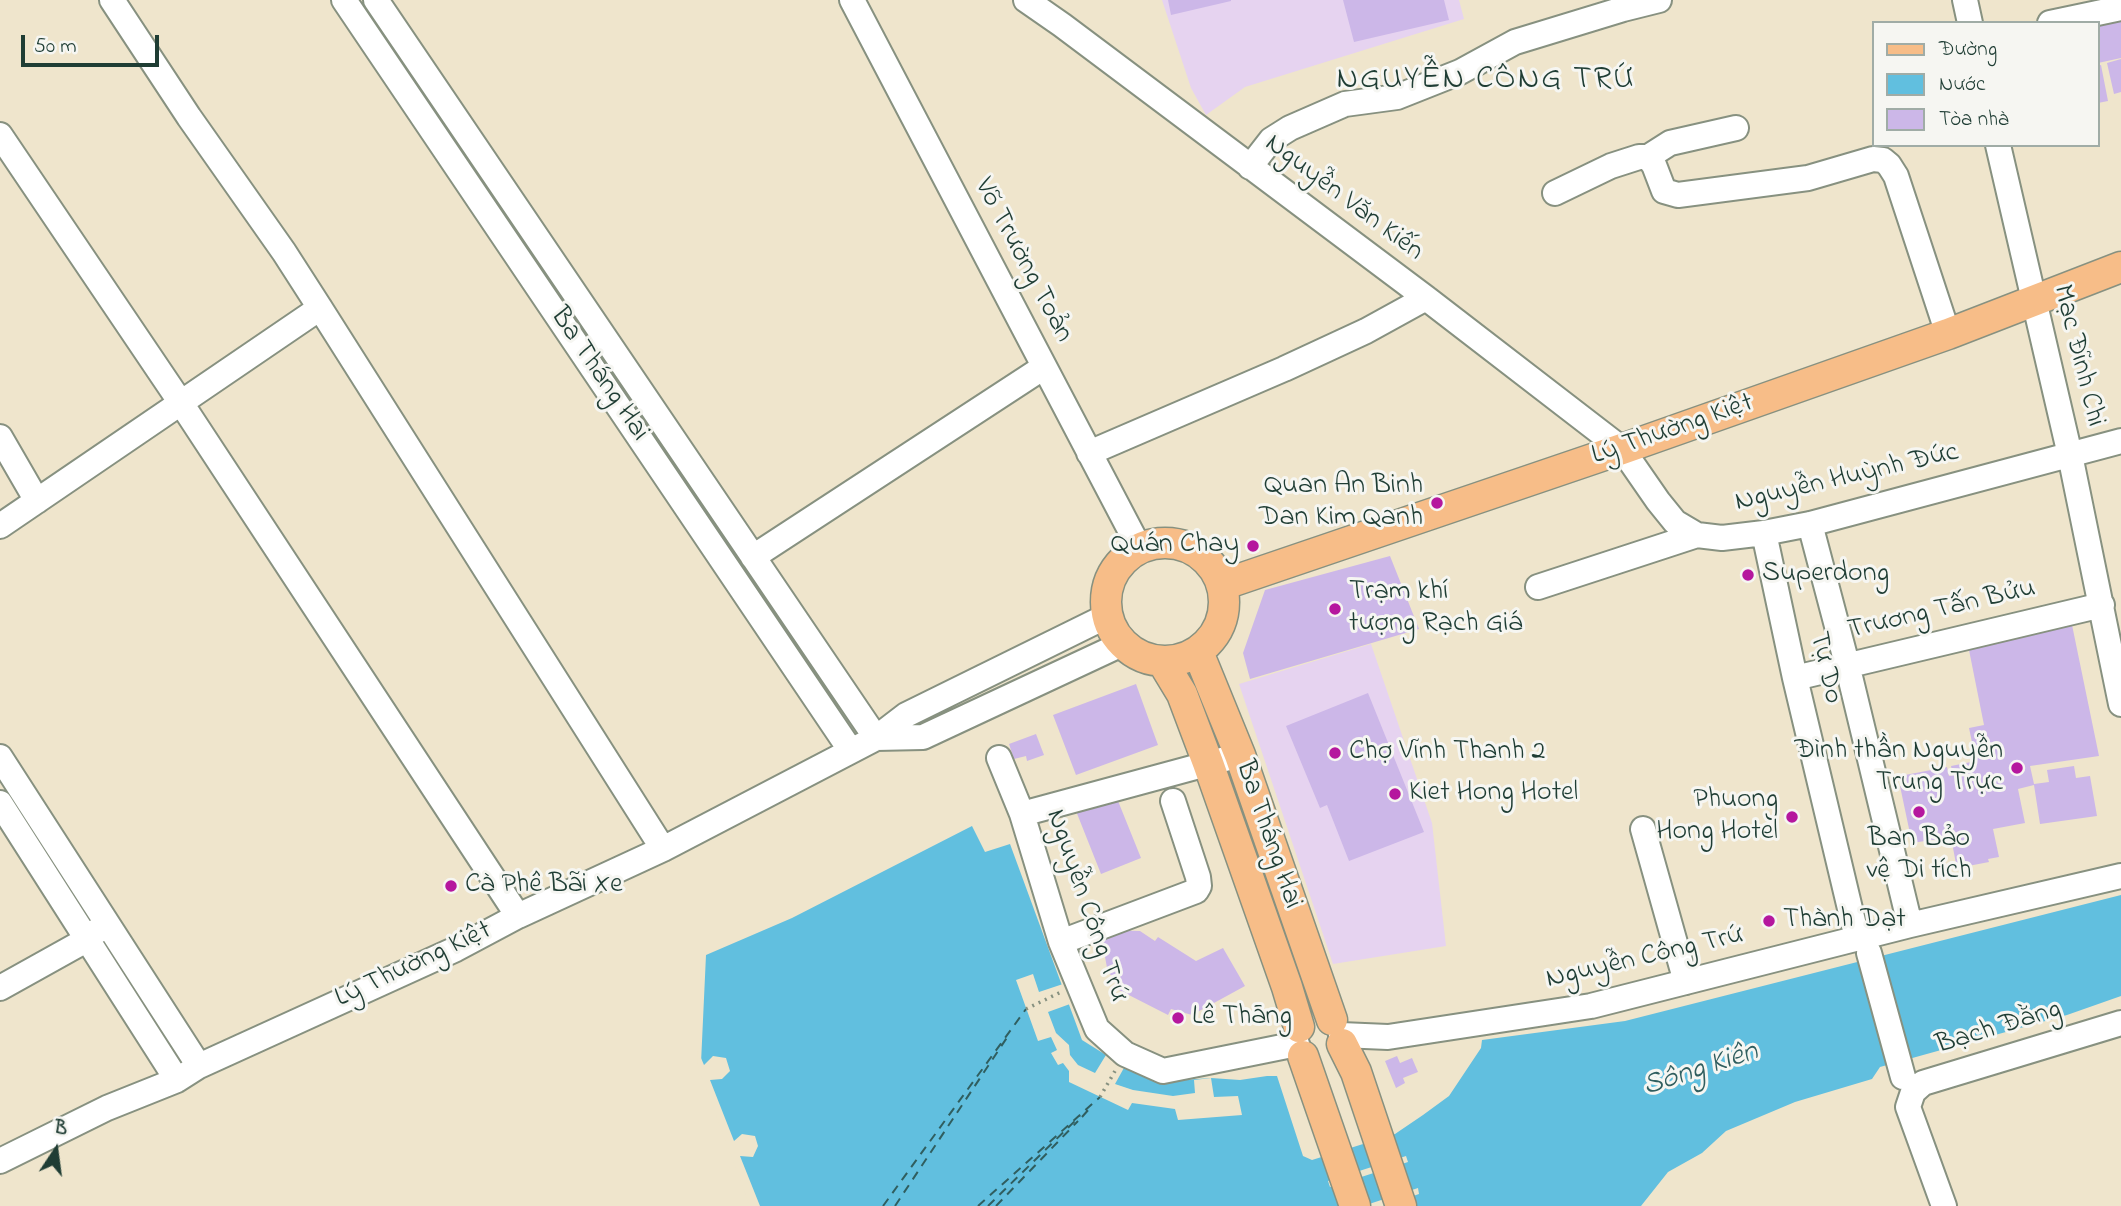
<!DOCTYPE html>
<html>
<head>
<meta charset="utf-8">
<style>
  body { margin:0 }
  #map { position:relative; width:2121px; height:1206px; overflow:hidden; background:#efe5cc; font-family:"Indie Flower",sans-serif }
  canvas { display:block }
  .legend { position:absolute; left:1872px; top:21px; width:228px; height:126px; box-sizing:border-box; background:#f6f6f2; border:2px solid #a0aca6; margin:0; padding:9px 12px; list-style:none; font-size:21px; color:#1f3d34 }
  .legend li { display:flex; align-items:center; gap:14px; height:35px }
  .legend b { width:35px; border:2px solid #a0aca6 }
  .north { position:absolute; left:21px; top:1115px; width:70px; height:70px; -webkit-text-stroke:5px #f6f6f2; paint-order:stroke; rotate:13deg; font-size:19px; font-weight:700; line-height:28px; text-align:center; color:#1f3d34 }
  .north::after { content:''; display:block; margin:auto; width:24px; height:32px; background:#1f3d34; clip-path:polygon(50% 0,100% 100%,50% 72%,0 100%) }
  .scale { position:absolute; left:21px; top:35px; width:138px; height:32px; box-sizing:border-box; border:4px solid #1f3d34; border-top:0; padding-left:9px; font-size:21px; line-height:24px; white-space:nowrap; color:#1f3d34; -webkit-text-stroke:5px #f6f6f2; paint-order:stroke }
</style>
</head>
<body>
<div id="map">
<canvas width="2121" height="1206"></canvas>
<ul class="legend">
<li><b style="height:9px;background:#f7bd88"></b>Đường</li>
<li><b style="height:19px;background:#61bfdf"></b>Nước</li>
<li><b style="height:19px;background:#ccb7e8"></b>Tòa nhà</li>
</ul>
<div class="north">B</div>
<div class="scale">50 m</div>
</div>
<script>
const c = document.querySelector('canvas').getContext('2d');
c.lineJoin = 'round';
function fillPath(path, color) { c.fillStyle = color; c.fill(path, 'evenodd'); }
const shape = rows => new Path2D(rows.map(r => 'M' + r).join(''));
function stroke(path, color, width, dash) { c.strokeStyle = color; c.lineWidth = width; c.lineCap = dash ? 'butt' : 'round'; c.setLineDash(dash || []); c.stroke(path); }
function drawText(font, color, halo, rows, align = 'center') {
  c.font = font + ' "Indie Flower",sans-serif'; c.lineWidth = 6; c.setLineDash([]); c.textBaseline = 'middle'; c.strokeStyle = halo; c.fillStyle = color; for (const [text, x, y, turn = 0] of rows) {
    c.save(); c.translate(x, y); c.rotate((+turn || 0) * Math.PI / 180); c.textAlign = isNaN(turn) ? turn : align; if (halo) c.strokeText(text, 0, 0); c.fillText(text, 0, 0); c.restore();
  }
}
fillPath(shape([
  [1162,0,1459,0,1464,19,1245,87,1206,115,1191,88],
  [1371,644,1432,823,1446,946,1333,964,1239,684]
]), '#e6d3f0');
fillPath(shape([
  [972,826,985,852,1010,844,1082,1040,1106,1055,1155,1082,1211,1078,1240,1080,1267,1076,1277,1076,1303,1156,1312,1160,1395,1134,1423,1115,1449,1096,1481,1048,1482,1040,1625,1021,2121,895,2121,996,2067,1015,1880,1067,1872,1079,1795,1102,1726,1131,1702,1153,1668,1172,1641,1206,1383,1206,1419,1194,1418,1188,1363,1206,753,1206,701,1063,706,955,792,918],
  [1406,1156,1408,1162,1330,1187,1328,1181]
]), '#61bfdf');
fillPath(shape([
  [1033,974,1039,992,1063,984,1070,1004,1048,1012,1056,1033,1069,1045,1070,1055,1078,1065,1095,1073,1106,1055,1125,1066,1115,1084,1133,1090,1173,1096,1195,1093,1194,1080,1211,1078,1214,1097,1238,1096,1242,1115,1178,1120,1175,1109,1132,1103,1128,1110,1069,1082,1069,1071,1063,1063,1058,1065,1051,1053,1057,1050,1051,1037,1038,1041,1016,980],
  [698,1051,704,1065,713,1056,726,1058,730,1071,722,1079,710,1080,734,1141,742,1134,755,1136,758,1146,753,1157,740,1156,760,1206,750,1206,697,1064]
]), '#efe5cc');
stroke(shape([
  [1082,1117,1090,1108],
  [883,1206,1026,1009],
  [895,1206,1010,1033],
  [978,1206,1100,1097],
  [988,1206,1080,1116],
  [996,1206,1078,1121]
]), '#305e5f', 2, [9, 7]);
fillPath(shape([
  [1168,0,1231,0,1231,1,1171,15],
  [1343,0,1444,0,1449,20,1354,42],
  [2121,14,2121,58,2098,63,2098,23],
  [2121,59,2121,92,2114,94,2107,63],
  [2101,65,2108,101,2098,103,2098,66],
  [1390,556,1419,629,1250,679,1243,653,1265,590],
  [2071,620,2099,756,2030,766,2034,784,2049,782,2047,770,2074,766,2076,778,2090,776,2097,816,2040,824,2034,785,2018,789,2025,823,1993,829,1999,857,1988,859,1989,862,1963,867,1962,863,1956,864,1951,837,1912,843,1900,786,1907,785,1905,775,1947,767,1949,776,1953,775,1951,766,1976,761,1969,728,1984,725,1968,645],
  [1136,684,1158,745,1076,775,1053,715],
  [1368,693,1424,832,1349,861,1327,805,1320,808,1286,726],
  [1036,734,1044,755,1027,761,1026,756,1014,759,1009,744],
  [1116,796,1141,858,1101,874,1076,811],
  [1100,930,1140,931,1155,941,1158,937,1196,961,1223,948,1245,986,1192,1015,1171,1009,1168,1015,1119,990,1123,983,1108,973],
  [1397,1056,1400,1063,1412,1058,1418,1072,1403,1078,1405,1083,1396,1088,1385,1061]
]), '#ccb7e8');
const minor = shape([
  [112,0,189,117,284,252,320,308,663,849],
  [344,0,851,751],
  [376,0,876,738],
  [852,0,1140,549],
  [1026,0,1062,25,1426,298,1622,449,1658,501,1675,522,1697,535,1722,538,1764,533,1810,524,2121,441],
  [1965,0,1970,23],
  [2050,23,2121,8],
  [0,135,181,403,518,916],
  [1998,145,2070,455,2121,704],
  [1648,157,1670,143,1736,128],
  [1250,167,1271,140,1290,128,1345,104,1397,97,1460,72,1515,42,1623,9,1659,0],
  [1555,193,1611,166,1639,157,1648,157,1654,165,1664,191,1678,195,1808,178,1873,159,1883,160,1889,165,1896,176,1948,334],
  [0,437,37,501],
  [1089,453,1284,369,1366,331,1426,298],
  [1810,524,1847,664,1910,925],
  [0,526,320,308],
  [1764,533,1795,678,1857,938],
  [753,557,1044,367],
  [1538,587,1697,535],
  [1795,678,2102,605],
  [876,738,923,737,1122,644],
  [0,757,199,1066],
  [999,758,1022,814,1061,942,1097,1029,1125,1054,1163,1071,1297,1044],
  [0,803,177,1080],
  [1022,814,1240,755],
  [1643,829,1686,982],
  [1061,942,1196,891,1199,886,1198,877,1173,801],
  [1869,953,1903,1077],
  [0,988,88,939,98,930],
  [1341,1035,1388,1037,1591,1006,1910,925,2121,876],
  [0,1161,107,1108,177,1080,199,1066,456,949,518,916,663,849,876,738,906,715,1107,616],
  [1944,1206,1908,1107,1913,1092,1923,1083,2121,1023]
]);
const major = shape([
  '1106 602a59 59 0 1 1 118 0a59 59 0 1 1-118 0Z',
  [1222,585,1622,449,1948,334,2121,267],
  [1198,652,1240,755,1332,1020],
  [1162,661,1182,694,1208,763,1287,987,1299,1027],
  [1342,1044,1356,1072,1401,1206],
  [1303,1056,1355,1206]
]);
stroke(minor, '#879180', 28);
stroke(major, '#879180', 33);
stroke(shape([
  [1026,1009,1061,992],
  [1100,1097,1115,1071]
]), '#879180', 3.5, [2, 5]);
stroke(minor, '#fff', 24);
stroke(major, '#f7bd88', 30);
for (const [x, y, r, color] of [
  [1437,503,7,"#b5179e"],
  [1253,546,7,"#b5179e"],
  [1748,575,7,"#b5179e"],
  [1335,609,7,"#b5179e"],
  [1335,753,7,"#b5179e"],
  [2017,768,7,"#b5179e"],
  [1395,794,7,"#b5179e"],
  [1919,812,7,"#b5179e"],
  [1792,817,7,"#b5179e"],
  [451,886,7,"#b5179e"],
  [1769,921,7,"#b5179e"],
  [1178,1018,7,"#b5179e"]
]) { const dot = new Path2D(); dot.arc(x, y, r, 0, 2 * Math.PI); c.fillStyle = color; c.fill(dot); stroke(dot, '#f6f6f2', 2.5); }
drawText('28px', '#1f3d34', '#f6f6f2', [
  ["Nguyễn Văn Kiến",1343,199,37],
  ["Võ Trường Toản",1022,261,62],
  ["Mạc Đĩnh Chi",2077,356,76],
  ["Ba Tháng Hai",598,375,56],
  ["Lý Thường Kiệt",1673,431,-19],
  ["Nguyễn Huỳnh Đức",1847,479,-13],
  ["Trương Tấn Bửu",1942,611,-13],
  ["Tự Do",1824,668,77],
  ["Ba Tháng Hai",1267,835,71],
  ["Nguyễn Công Trứ",1085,906,71],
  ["Nguyễn Công Trứ",1645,959,-13],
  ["Lý Thường Kiệt",414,966,-25],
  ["Bạch Đằng",1999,1029,-17]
]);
drawText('28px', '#1f3d34', '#f6f6f2', [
  ["Quan An Binh",1423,487,"right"],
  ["Dan Kim Qanh",1423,519,"right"],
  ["Quán Chay",1239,546,"right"],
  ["Superdong",1762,575],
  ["Trạm khí",1349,593],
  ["tượng Rạch Giá",1349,625],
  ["Đình thần Nguyễn",2003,752,"right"],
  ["Trung Trực",2003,784,"right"],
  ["Chợ Vĩnh Thanh 2",1349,753],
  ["Kiet Hong Hotel",1409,794],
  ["Phuong",1778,801,"right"],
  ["Hong Hotel",1778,833,"right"],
  ["Ban Bảo",1919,840,"center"],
  ["vệ Di tích",1919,872,"center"],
  ["Cà Phê Bãi Xe",465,886],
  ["Thành Dạt",1783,921],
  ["Lê Thāng",1192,1018]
], 'left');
drawText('italic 30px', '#305e5f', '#f6f6f2', [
  ["Sông Kiên",1701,1071,-18]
]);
c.letterSpacing = '2px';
drawText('32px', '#1f3d34', '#f6f6f2', [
  ["NGUYỄN CÔNG TRỨ",1486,82]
]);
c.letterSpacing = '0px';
</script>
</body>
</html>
